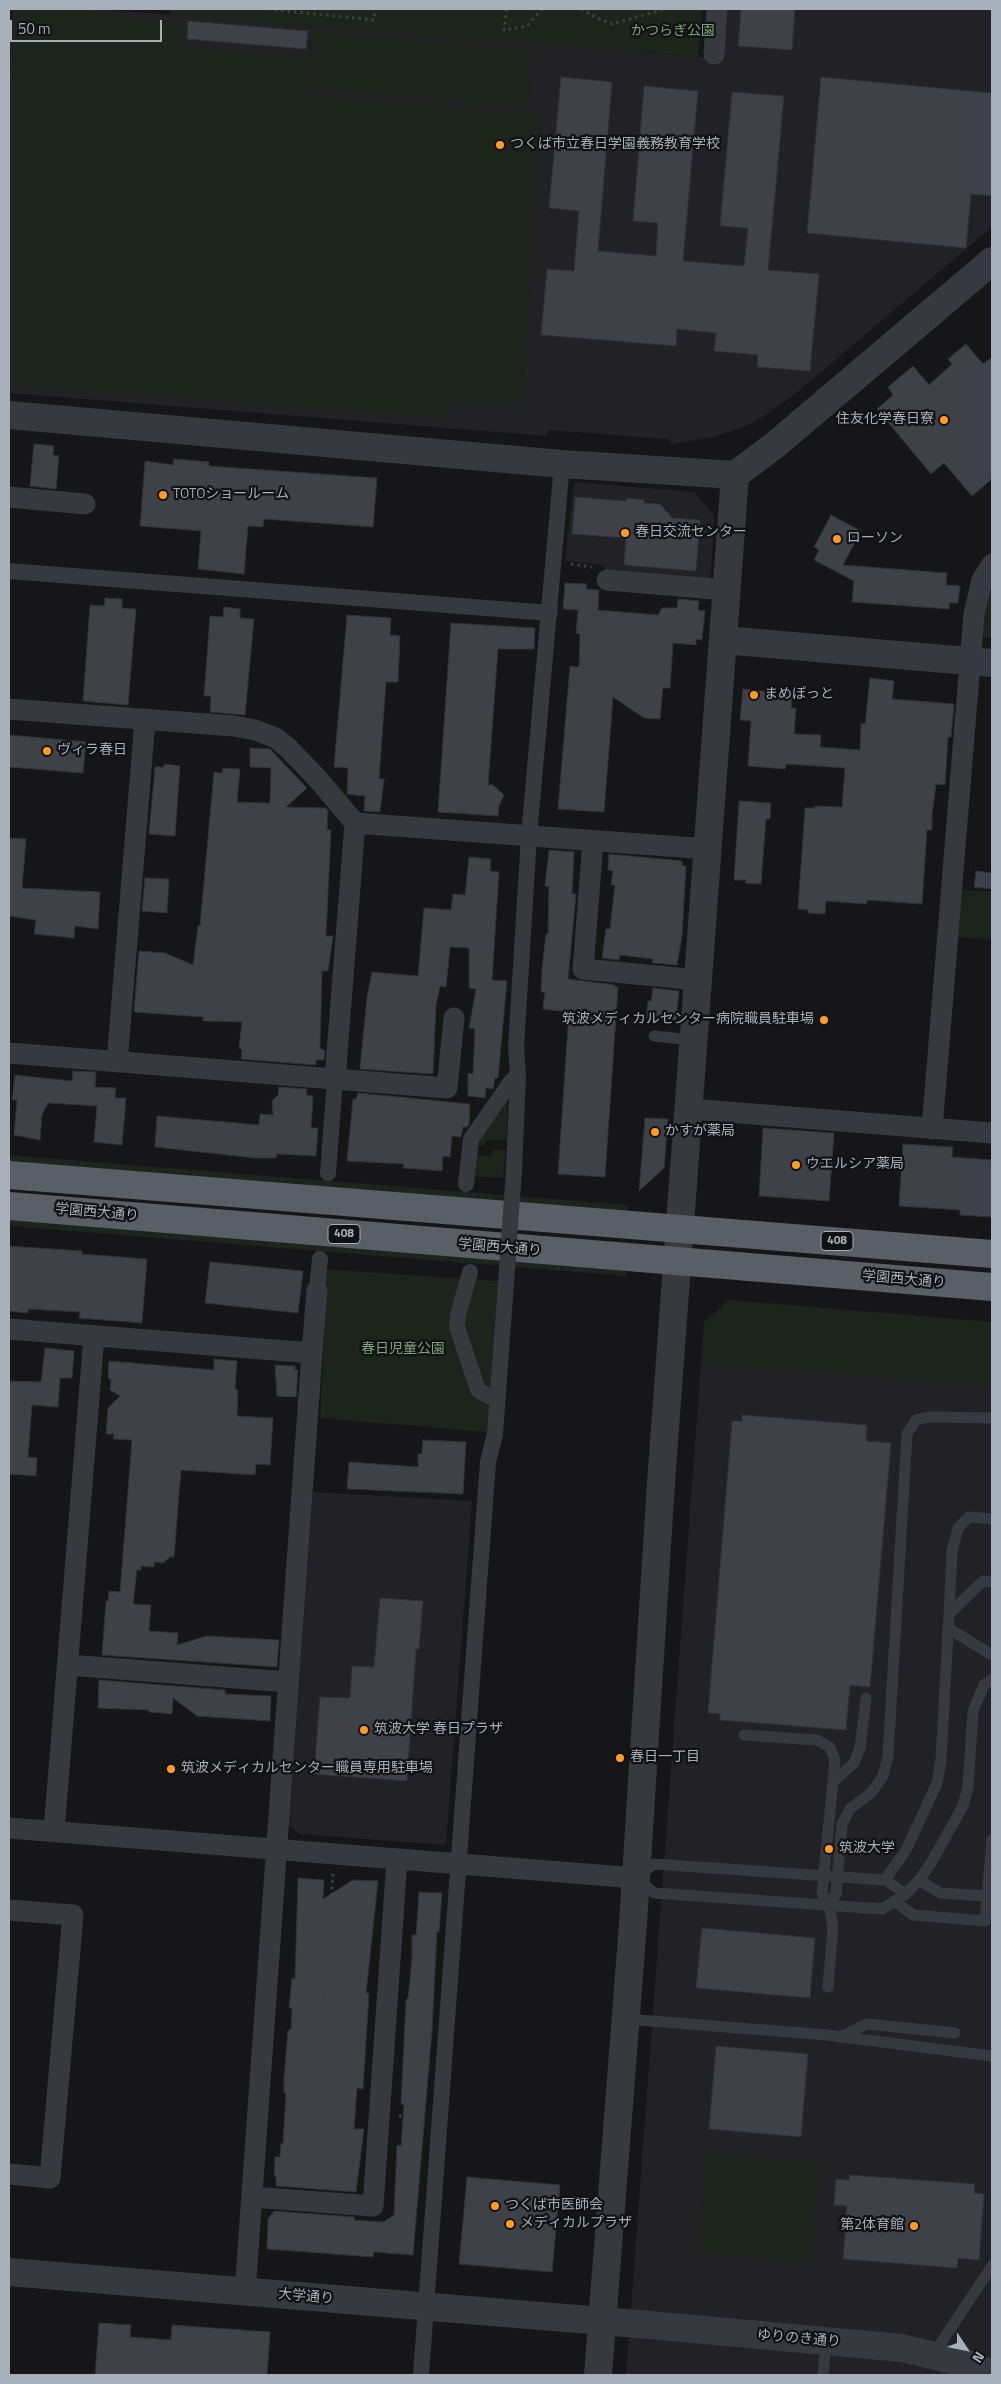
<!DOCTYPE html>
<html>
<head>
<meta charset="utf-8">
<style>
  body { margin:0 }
  #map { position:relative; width:1001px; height:2384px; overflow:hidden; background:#161618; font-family:"Titillium Web",sans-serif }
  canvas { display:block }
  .frame { position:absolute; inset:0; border:10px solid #a7afba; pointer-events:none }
  .north { position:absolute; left:941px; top:2324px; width:50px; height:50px; -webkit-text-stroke:4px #111113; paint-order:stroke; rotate:124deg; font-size:14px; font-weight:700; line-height:20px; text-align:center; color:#a7afba }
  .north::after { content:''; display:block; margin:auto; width:18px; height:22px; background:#a7afba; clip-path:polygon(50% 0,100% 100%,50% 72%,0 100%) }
  .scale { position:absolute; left:10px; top:20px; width:152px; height:22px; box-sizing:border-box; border:2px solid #a7afba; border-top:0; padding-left:6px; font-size:15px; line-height:18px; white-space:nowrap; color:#a7afba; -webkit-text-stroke:4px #111113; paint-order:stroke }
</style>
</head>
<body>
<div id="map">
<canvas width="1001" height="2384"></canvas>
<div class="frame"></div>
<div class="north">N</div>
<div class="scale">50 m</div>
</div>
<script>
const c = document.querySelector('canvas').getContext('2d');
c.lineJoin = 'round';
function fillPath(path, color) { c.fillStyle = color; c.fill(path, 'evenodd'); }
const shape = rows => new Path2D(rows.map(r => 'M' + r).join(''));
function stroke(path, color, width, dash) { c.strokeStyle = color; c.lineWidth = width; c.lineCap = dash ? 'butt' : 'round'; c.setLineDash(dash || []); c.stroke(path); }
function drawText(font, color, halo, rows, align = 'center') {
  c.font = font + ' "Titillium Web","Noto Sans JP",sans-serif'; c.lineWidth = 4.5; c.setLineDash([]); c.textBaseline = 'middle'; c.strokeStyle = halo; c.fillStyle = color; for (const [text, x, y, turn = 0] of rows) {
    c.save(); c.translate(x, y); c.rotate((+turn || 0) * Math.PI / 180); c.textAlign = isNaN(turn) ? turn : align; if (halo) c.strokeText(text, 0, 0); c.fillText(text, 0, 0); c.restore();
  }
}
fillPath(shape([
  [13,9,97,9,723,59,727,9,992,9,992,227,794,395,761,418,746,426,714,437,673,444,668,439,548,430,547,436,9,393,9,64],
  [574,482,694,492,714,515,711,576,704,581,608,574,604,565,565,561],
  [729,1300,992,1322,992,2375,626,2375,704,1322],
  [313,1492,472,1501,446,1845,299,1834,289,1825]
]), '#222226');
fillPath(shape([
  [17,9,57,9,183,23,181,46,307,57,303,94,540,114,523,405,452,403,448,419,9,385,9,118],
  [171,9,703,9,698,57,170,16],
  [312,31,532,50,528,108,307,89],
  [992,584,992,638,982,637,985,607],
  [962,890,992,892,992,940,958,937],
  [507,1092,507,1140,486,1140,485,1146,474,1145],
  [493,1149,506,1150,503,1178,470,1176,472,1155,492,1156],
  [9,1155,628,1205,627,1214,9,1164],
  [9,1218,626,1268,626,1276,9,1226],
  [323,1269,498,1281,488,1432,320,1418,327,1284,322,1284],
  [729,1300,992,1322,992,1386,702,1364,704,1322],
  [707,2153,820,2162,810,2263,698,2253]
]), '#1c241c');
const building = shape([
  [741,9,795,9,792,50,738,46,741,9],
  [188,21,308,31,306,49,187,39,188,21],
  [561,77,612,82,598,251,656,256,658,223,633,221,644,86,698,91,683,261,744,266,748,228,720,226,732,92,784,96,768,270,819,274,810,371,757,367,758,355,714,351,716,333,677,329,676,346,541,335,547,269,574,271,579,211,549,208,561,77],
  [821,77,992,93,992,196,971,194,966,248,807,233,821,77],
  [966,344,983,364,992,357,992,479,972,496,944,463,931,474,877,409,893,395,888,387,913,366,929,385,952,364,948,359,966,344],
  [34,444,54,446,53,455,59,456,56,489,30,486,34,444],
  [174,459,209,462,209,466,377,478,373,527,264,519,263,527,248,526,244,574,198,569,201,531,140,526,145,461,173,465,174,459],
  [575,497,626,501,627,498,644,500,644,503,660,504,672,518,700,520,696,571,624,565,626,538,572,534,575,497],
  [831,515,861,531,843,565,947,573,946,585,960,586,958,603,949,603,949,609,852,602,854,581,814,560,819,550,814,547,831,515],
  [565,583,587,584,586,589,599,590,598,610,658,615,662,608,677,608,678,599,699,601,698,610,705,611,702,640,696,639,696,645,673,643,670,688,663,688,660,719,644,718,613,697,604,812,558,809,570,666,579,667,580,634,576,633,578,610,563,609,565,583],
  [105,598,122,599,122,608,136,609,128,705,83,701,90,605,104,606,105,598],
  [224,607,240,609,240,618,254,619,245,715,210,712,211,696,204,696,210,616,223,617,224,607],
  [347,615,391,618,390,635,400,636,398,682,386,682,379,779,384,779,380,812,364,811,365,796,347,794,348,768,334,767,347,615],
  [451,623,535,628,534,649,498,649,488,785,493,785,504,795,499,806,498,816,438,812,451,623],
  [870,678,894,681,892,699,954,704,951,737,948,737,945,785,936,784,932,815,932,830,927,830,922,904,867,900,867,904,826,901,825,914,808,913,808,910,798,909,805,808,815,808,815,806,842,807,845,768,786,764,785,769,748,766,751,721,740,720,743,689,793,694,791,708,796,708,794,734,821,735,820,747,860,750,861,723,865,724,870,678],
  [9,735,86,742,83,773,9,767,9,735],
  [250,748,270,749,307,788,286,807,326,808,328,811,327,830,331,830,326,936,333,936,328,971,322,971,320,1048,325,1051,324,1060,316,1060,316,1065,241,1059,242,1050,239,1048,242,1022,203,1021,203,1017,134,1012,139,951,165,953,193,965,198,926,200,926,214,772,222,773,223,768,240,769,237,802,270,803,271,768,250,767,250,748],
  [164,764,180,766,175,836,149,834,155,767,164,767,164,764],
  [739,801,771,803,770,819,766,819,761,884,745,883,746,880,734,880,739,801],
  [9,838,26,839,22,888,100,892,98,929,75,926,74,938,34,934,36,920,9,916,9,838],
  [549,850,574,852,572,894,576,894,568,979,615,985,615,987,618,987,605,1177,558,1174,569,1012,543,1009,545,992,541,992,542,969,546,934,548,934,549,887,545,886,549,850],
  [609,854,682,861,682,866,686,866,682,936,677,965,652,963,653,959,620,955,619,960,602,958,606,929,610,929,615,885,611,885,613,871,608,870,609,854],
  [469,857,491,859,490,871,499,872,492,980,507,981,498,1078,495,1078,493,1089,486,1088,485,1098,468,1096,468,1073,473,1074,475,1029,469,1028,476,989,469,988,469,948,450,947,446,987,440,986,436,1005,433,1074,360,1069,367,997,372,972,418,976,424,908,451,910,453,894,465,895,469,857],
  [976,871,992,873,992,889,974,887,976,871],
  [145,878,169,879,167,913,142,911,145,878],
  [653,988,679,991,676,1021,646,1018,648,1001,651,1001,653,988],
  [73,1071,96,1072,95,1087,116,1088,115,1098,126,1098,122,1145,94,1142,97,1106,48,1103,42,1115,40,1140,14,1135,17,1100,12,1100,15,1075,72,1081,73,1071],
  [279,1087,307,1089,306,1095,313,1096,311,1128,318,1128,316,1156,277,1154,276,1158,255,1158,155,1147,157,1116,259,1125,260,1114,273,1115,272,1101,278,1095,279,1087],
  [358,1093,470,1104,469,1124,467,1127,463,1127,461,1137,452,1136,450,1157,443,1156,442,1171,403,1168,404,1164,347,1161,353,1099,356,1099,358,1093],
  [645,1118,668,1119,664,1168,639,1191,645,1118],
  [763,1128,834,1133,829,1201,759,1196,763,1128],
  [903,1144,953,1147,952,1157,992,1160,992,1217,960,1215,960,1210,899,1206,903,1144],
  [9,1246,82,1251,82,1254,147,1259,142,1323,79,1318,80,1312,28,1309,28,1313,9,1311,9,1246],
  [210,1262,303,1271,298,1313,205,1303,210,1262],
  [45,1348,74,1351,72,1378,60,1378,58,1407,32,1405,28,1457,37,1458,36,1476,9,1474,9,1381,41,1382,45,1348],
  [214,1359,237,1361,235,1389,238,1390,237,1416,273,1418,270,1465,256,1464,255,1475,181,1470,174,1557,170,1557,163,1563,154,1562,154,1567,141,1566,141,1570,137,1570,133,1604,151,1605,149,1631,178,1633,177,1645,207,1636,279,1640,277,1667,102,1655,106,1601,108,1601,109,1591,120,1592,132,1440,113,1439,114,1434,106,1434,108,1408,120,1396,110,1390,111,1380,108,1378,109,1361,214,1370,214,1359],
  [275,1365,295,1366,295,1370,298,1370,296,1397,277,1396,275,1365],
  [742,1415,867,1425,866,1441,891,1443,870,1687,850,1685,846,1730,720,1720,720,1714,708,1713,732,1421,742,1421,742,1415],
  [423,1440,466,1442,463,1494,347,1489,349,1462,418,1467,418,1454,422,1454,423,1440],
  [380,1598,423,1601,419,1649,416,1649,407,1781,314,1774,320,1697,350,1698,352,1666,374,1667,380,1598],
  [99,1680,225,1690,225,1694,271,1696,270,1721,197,1716,173,1698,172,1714,149,1712,149,1710,98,1708,99,1680],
  [298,1878,324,1880,323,1899,353,1880,378,1881,366,1993,369,1993,363,2089,357,2088,354,2129,364,2129,356,2192,276,2186,276,2177,274,2176,275,2157,280,2157,281,2143,283,2144,286,2093,284,2093,284,2077,288,2031,291,2029,292,2008,289,2008,292,1978,295,1979,298,1878],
  [419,1892,442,1893,439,1932,437,1932,432,2030,413,2255,374,2252,373,2257,267,2249,268,2219,274,2211,354,2217,354,2220,383,2222,394,2215,397,2145,401,2146,404,2105,401,2104,406,2000,408,1998,412,1959,412,1935,416,1935,419,1892],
  [702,1928,815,1938,810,1998,696,1988,702,1928],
  [716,2046,808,2054,801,2137,709,2129,716,2046],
  [850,2175,975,2184,974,2193,984,2194,979,2260,958,2258,957,2268,843,2259,847,2206,834,2205,836,2179,849,2180,850,2175],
  [467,2177,560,2185,552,2272,459,2264,467,2177],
  [99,2323,131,2325,130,2337,171,2340,172,2325,270,2332,267,2375,95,2375,99,2323]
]);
fillPath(building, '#404146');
stroke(building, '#303135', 1);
stroke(shape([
  [268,9,374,20,375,9],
  [507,9,504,30,527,26,542,9],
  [581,9,597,18,612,24,665,9],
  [571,564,592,567],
  [399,2116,423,2118],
  [311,2181,333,1873]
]), '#3d4045', 3, [2.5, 4]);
stroke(shape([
  [654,1036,693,1040],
  [992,1582,983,1581,949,1614,941,1760,937,1783,906,1850,885,1880,654,1864,636,1878,654,1893,882,1909,906,1894,919,1880,931,1863,963,1806,968,1787,973,1711,984,1685,992,1679],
  [949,1614,952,1551,958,1528,969,1517,992,1519],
  [948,1628,992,1655],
  [744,1735,817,1740,830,1747,835,1760,822,1893,829,1905,833,1926,828,1987],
  [833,1782,854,1763,860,1748,866,1698],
  [885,1880,906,1894],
  [919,1880,940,1893,987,1896],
  [894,1901,913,1915,985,1921,992,1840],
  [829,1905,836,1894,842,1824,850,1809,872,1792,883,1776,888,1756,907,1434,916,1420,929,1417,992,1418],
  [626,2019,827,2035,992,2056],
  [840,2037,867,2024,955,2033],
  [933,2355,992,2266],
  [823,2375,826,2342]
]), '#37393e', 11);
stroke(shape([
  [9,571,550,613],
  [514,1170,518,1075,516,1047,529,836,562,464],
  [328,1173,335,1079],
  [466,1184,471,1139,510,1083,518,1075],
  [470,1272,458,1315,457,1327,478,1390,496,1400],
  [317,1290,320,1259],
  [421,2375,488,1462,495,1434,506,1283]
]), '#37393e', 16);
stroke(shape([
  [714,54,717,9],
  [9,497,85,504],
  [607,580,727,590],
  [9,709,234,726,255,730,276,738,289,749,317,778,355,823,335,1079],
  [355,823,708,849],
  [593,842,583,969,699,980],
  [9,1053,447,1088,454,1018],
  [117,1062,145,720],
  [690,1109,992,1133],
  [932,1129,974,614,982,580,992,564],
  [9,1329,312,1353,245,2292],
  [312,1353,317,1290],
  [68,1665,288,1682],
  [9,1828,636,1878],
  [54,1831,94,1336],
  [9,1910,73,1915,50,2178,9,2174],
  [252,2197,373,2206,397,1859]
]), '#37393e', 21);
stroke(shape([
  [9,415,562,464,735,475,775,445,992,261],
  [723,640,992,663],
  [9,2272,650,2325,902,2348,968,2364,992,2374],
  [598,2375,633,1924,661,1483,735,475]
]), '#37393e', 28);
stroke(shape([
  [9,1175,992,1254],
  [9,1206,992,1287]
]), '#5a5e66', 28);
stroke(shape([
  [506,1283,514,1170]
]), '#37393e', 16);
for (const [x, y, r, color] of [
  [500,145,5,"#ff9b28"],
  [944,420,5,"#ff9b28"],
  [163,495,5,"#ff9b28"],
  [625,533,5,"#ff9b28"],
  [837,539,5,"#ff9b28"],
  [754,695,5,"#ff9b28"],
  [47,751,5,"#ff9b28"],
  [824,1020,5,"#ff9b28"],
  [655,1132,5,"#ff9b28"],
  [796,1165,5,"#ff9b28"],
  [364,1730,5,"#ff9b28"],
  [620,1758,5,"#ff9b28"],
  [171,1769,5,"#ff9b28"],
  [829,1849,5,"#ff9b28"],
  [495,2206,5,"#ff9b28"],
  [510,2224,5,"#ff9b28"],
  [914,2226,5,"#ff9b28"]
]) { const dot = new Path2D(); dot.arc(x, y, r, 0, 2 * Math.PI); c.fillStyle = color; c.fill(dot); stroke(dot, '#111113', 2); }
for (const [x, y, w] of [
  [344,1234,32],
  [837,1241,32]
]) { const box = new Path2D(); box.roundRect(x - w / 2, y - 9.5, w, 19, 4); c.fillStyle = '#111113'; c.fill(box); stroke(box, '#a7afba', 1); }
drawText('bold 12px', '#a7afba', null, [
  ["408",344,1234],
  ["408",837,1241]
]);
drawText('14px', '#7fa67c', '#111113', [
  ["かつらぎ公園",673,32],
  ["春日児童公園",403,1350]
]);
drawText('14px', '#a7afba', '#111113', [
  ["つくば市立春日学園義務教育学校",510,145],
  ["住友化学春日寮",934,420,"right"],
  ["TOTOショールーム",173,495],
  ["春日交流センター",635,533],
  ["ローソン",847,539],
  ["まめぽっと",764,695],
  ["ヴィラ春日",57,751],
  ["筑波メディカルセンター病院職員駐車場",814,1020,"right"],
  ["かすが薬局",665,1132],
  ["ウエルシア薬局",806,1165],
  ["筑波大学 春日プラザ",374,1730],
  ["春日一丁目",630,1758],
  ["筑波メディカルセンター職員専用駐車場",181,1769],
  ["筑波大学",839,1849],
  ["つくば市医師会",505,2206],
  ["メディカルプラザ",520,2224],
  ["第2体育館",904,2226,"right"]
], 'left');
drawText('14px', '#a7afba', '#111113', [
  ["学園西大通り",97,1213,5],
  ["学園西大通り",500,1248,5],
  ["学園西大通り",904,1280,5],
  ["大学通り",306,2297,5],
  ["ゆりのき通り",799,2339,5]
]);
</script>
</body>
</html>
